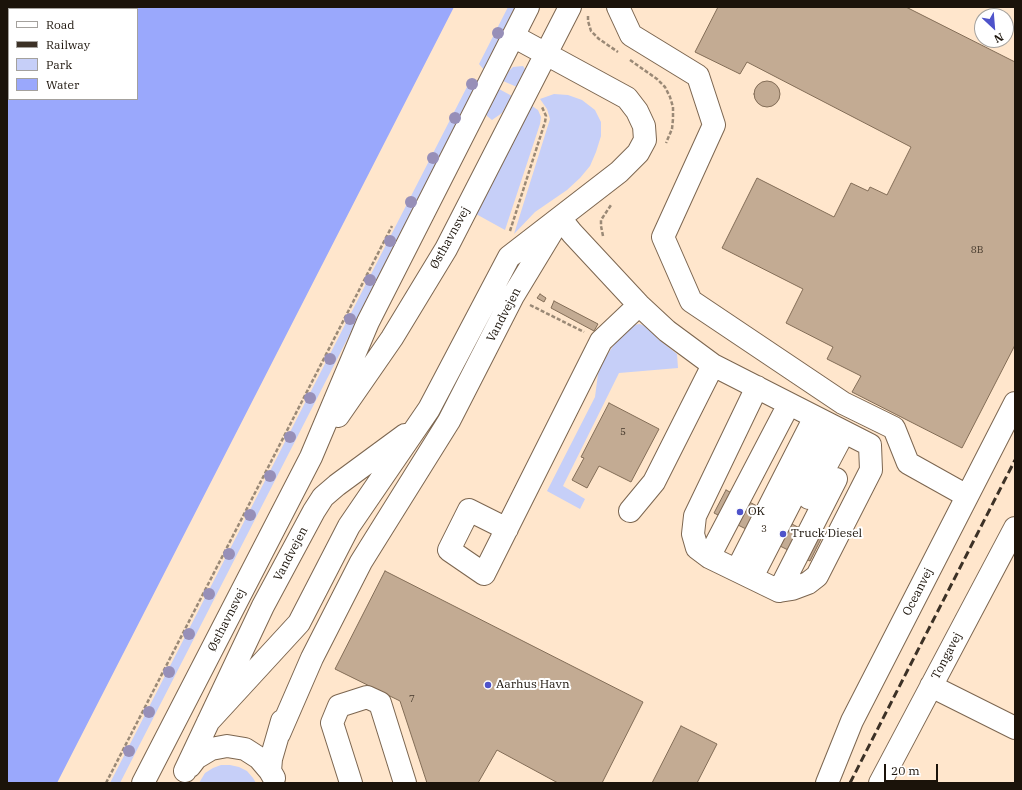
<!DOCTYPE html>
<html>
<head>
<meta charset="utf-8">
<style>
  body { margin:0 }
  #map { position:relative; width:1022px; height:790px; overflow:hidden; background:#ffe6cc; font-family:"IBM Plex Serif",serif }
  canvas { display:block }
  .frame { position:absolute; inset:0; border:8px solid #1b130a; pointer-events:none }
  .legend { position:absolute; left:8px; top:8px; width:130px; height:92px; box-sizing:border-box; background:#fff; border:1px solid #a4a19d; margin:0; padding:5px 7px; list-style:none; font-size:12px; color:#1b130a }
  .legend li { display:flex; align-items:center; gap:8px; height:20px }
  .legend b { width:20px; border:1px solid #a4a19d }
  .north { position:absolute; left:974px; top:8px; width:40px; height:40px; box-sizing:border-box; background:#fff; border:1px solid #a4a19d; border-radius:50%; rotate:154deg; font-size:11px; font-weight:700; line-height:16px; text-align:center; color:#1b130a }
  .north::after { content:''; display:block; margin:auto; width:14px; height:18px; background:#4e53ca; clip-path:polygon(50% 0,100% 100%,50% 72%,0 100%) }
  .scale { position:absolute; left:884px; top:764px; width:54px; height:18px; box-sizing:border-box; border:2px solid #1b130a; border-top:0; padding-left:5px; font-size:12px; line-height:14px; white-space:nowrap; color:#1b130a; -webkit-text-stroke:3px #fff; paint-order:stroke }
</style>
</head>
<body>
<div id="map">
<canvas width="1022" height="790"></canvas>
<div class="frame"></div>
<ul class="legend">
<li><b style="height:5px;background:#fff"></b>Road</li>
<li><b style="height:5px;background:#3c3126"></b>Railway</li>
<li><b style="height:11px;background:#c6cff8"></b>Park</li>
<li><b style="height:11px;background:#9aa8fc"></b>Water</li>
</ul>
<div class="north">N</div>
<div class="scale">20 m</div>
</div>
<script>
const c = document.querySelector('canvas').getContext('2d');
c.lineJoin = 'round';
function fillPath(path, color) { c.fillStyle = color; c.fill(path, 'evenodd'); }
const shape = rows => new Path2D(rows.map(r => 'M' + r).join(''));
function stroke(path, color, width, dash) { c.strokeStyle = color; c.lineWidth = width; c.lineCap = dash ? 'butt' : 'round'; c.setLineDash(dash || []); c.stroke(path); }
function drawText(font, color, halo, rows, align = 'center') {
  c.font = font + ' "IBM Plex Serif",serif'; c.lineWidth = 4; c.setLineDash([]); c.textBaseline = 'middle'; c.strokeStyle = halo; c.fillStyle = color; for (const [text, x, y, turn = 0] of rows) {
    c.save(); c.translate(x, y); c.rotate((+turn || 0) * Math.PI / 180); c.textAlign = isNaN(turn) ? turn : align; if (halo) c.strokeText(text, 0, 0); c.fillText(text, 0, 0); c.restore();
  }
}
fillPath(shape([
  [508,7,517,7,485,71,479,64],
  [523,66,525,69,525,72,517,87,503,81,509,71,513,67],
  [480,80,120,783,110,783,470,81],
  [499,89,512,96,502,113,492,120,487,116,487,112],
  [554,94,568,95,582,100,595,110,601,122,601,136,596,152,590,166,580,178,567,190,535,212,514,234,550,119,547,109,540,99],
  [532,106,538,110,541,117,540,124,505,230,476,214,530,108],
  [640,324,647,327,658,339,677,354,678,368,619,373,563,486,585,499,580,509,547,491,595,397,598,374,602,363,615,343,627,329,633,325],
  [221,765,230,765,239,767,247,771,253,778,256,783,199,783,205,773,213,768]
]), '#c6cff8');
fillPath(shape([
  [7,7,454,7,57,783,7,783],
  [9,9,137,9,137,99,9,99]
]), '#9aa8fc');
const building = shape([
  [718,7,906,7,1015,62,1015,345,962,448,852,392,861,376,827,359,833,347,786,323,803,289,722,248,757,178,834,217,851,183,868,191,870,187,887,195,911,147,747,62,740,74,695,52,718,7],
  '754 94a13 13 0 1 1 26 0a13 13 0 1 1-26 0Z',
  [540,294,546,298,544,302,537,298,540,294],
  [554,301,598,324,594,331,551,308,554,301],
  [609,403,659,429,631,482,599,466,587,488,572,480,584,458,581,457,609,403],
  [726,490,821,539,810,561,714,513,726,490],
  [385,571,643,702,602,783,558,783,497,750,478,783,427,783,400,701,335,669,385,571],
  [681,726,717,744,697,783,652,783,681,726]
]);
fillPath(building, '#c3ab93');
stroke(building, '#836d57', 1);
const minor = shape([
  [618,7,631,35,698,76,714,125,663,237,691,301,843,403,894,428,908,463,967,496],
  [560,218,572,233,639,305,667,331,713,365,870,445,871,470,817,576,808,583,792,589,779,591,709,557,697,548,693,534,695,516,757,387],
  [338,416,392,338,446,249,570,7],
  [809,498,844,432],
  [630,511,654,482,713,365],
  [507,529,469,510,449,550,484,574,601,341,639,305],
  [709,557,789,404],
  [737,570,815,417],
  [752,577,830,425],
  [779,591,836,479],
  [931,686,1015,728],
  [208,722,299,623,349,526,429,409,509,257,619,172,638,153,645,140,644,126,637,111,627,98,513,36],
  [279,734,312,658,361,562,449,421,513,296,553,230],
  [190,766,196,758,211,749,227,746,245,749,259,758,270,771,274,778],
  [185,771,263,606,314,511,323,497,337,485,405,435],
  [270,771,271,759,282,721],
  [143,783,311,457,368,322,528,7],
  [351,783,332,723,339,706,367,697,380,703,405,783],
  [827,783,852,721,1015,403],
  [880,783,1015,528]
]);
stroke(minor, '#7c6650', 24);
stroke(shape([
  [588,16,588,21,591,31,599,39,618,52],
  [630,60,657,79,665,87,670,97,673,107,673,119,672,129,666,143],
  [510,231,545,122,546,116,542,107],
  [603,236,601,226,601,220,611,205],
  [530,305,584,332],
  [106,783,392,226]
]), '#9a8976', 2.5, [4, 2]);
stroke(minor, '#fff', 22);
stroke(shape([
  [850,783,1015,460]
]), '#3c3126', 3, [8, 4]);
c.fillStyle = '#978fb8';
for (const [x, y] of [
  [498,33],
  [472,84],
  [455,118],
  [433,158],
  [411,202],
  [390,241],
  [370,280],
  [350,319],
  [330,359],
  [310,398],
  [290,437],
  [270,476],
  [250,515],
  [229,554],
  [209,594],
  [189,634],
  [169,672],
  [149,712],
  [129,751]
]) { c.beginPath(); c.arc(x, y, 6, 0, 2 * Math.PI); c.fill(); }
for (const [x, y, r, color] of [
  [740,512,4,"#4e53ca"],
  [783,534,4,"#4e53ca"],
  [488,685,4,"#4e53ca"]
]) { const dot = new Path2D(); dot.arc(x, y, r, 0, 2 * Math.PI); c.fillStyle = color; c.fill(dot); stroke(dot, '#fff', 1.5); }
drawText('10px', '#45392c', null, [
  ["8B",977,250],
  ["5",623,432],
  ["3",764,529],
  ["7",412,699]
]);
drawText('12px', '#1b130a', '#fff', [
  ["Østhavnsvej",450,238,-61],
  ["Vandvejen",504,315,-62],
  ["Vandvejen",291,554,-62],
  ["Oceanvej",918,592,-63],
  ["Østhavnsvej",227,620,-63],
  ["Tongavej",947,656,-62]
]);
drawText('12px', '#1b130a', '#fff', [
  ["OK",748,512],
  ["Truck Diesel",791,534],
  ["Aarhus Havn",496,685]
], 'left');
</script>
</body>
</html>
